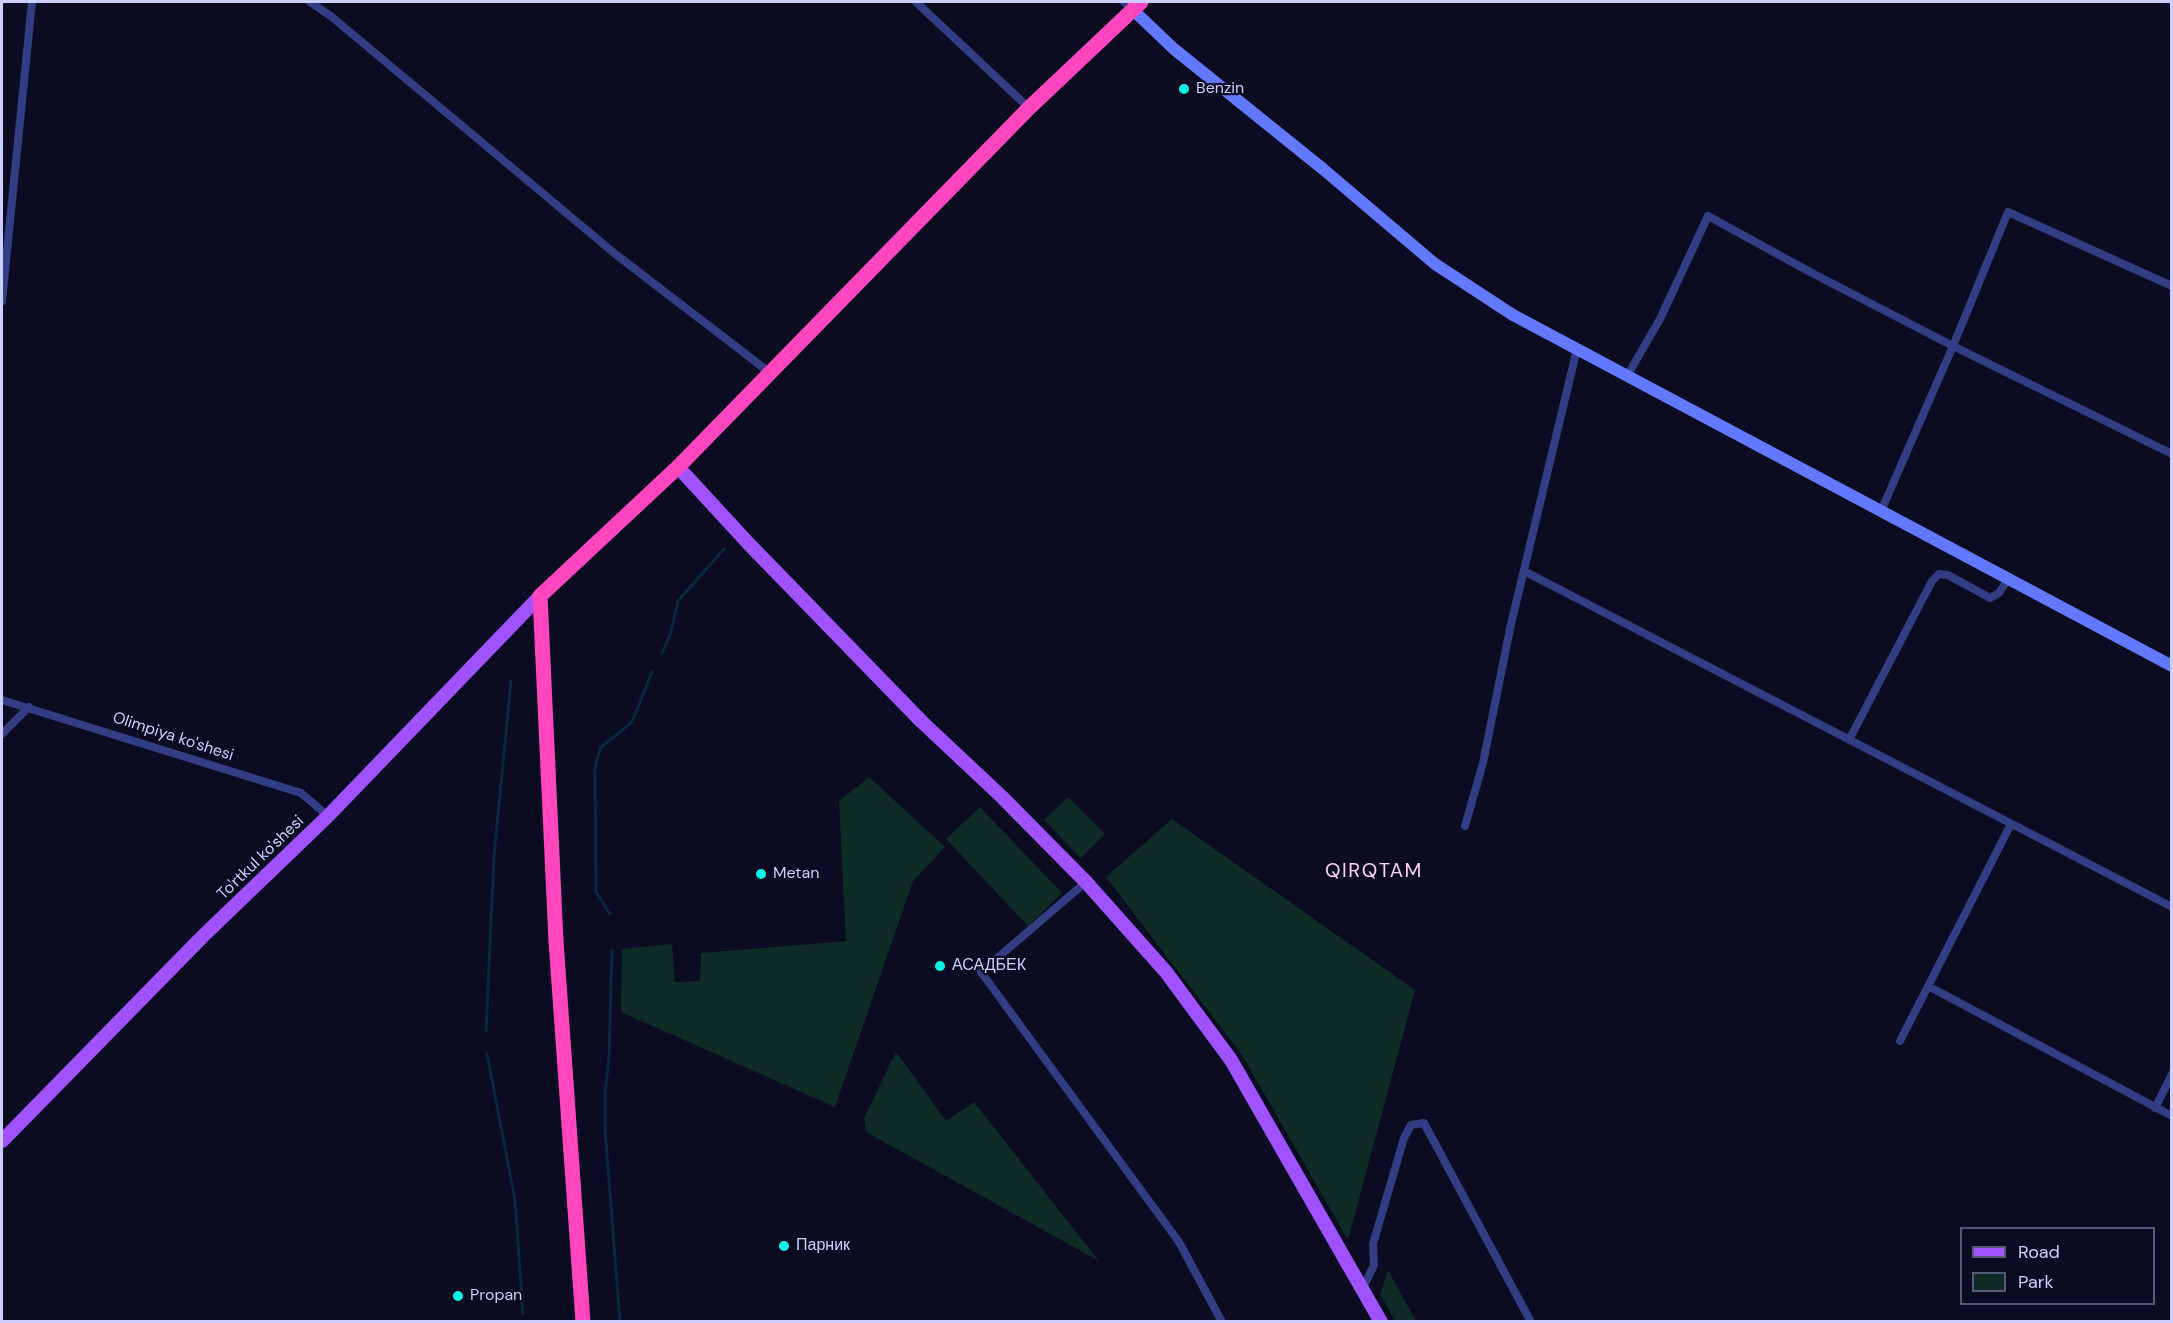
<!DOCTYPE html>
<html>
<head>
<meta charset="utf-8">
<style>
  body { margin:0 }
  #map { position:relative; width:2173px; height:1323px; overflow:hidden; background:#0b0b21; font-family:"DM Sans",sans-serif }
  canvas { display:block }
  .frame { position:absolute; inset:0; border:3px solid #cbceff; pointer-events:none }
  .legend { position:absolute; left:1960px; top:1227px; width:195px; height:78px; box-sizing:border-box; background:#0b0b21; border:2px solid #58597a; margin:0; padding:8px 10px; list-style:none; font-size:18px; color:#cbceff }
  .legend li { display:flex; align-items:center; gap:12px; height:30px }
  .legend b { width:30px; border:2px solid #58597a }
</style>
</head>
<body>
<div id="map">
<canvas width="2173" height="1323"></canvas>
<div class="frame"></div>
<ul class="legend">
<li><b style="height:8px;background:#a052ff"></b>Road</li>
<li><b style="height:16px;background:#0e2b25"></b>Park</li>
</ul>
</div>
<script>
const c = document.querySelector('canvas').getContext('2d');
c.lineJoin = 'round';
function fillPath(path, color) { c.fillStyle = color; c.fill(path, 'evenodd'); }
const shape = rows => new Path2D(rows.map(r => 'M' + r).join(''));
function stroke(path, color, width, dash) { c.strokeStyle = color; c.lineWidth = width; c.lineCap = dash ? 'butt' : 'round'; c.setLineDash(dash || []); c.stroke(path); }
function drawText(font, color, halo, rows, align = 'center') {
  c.font = font + ' "DM Sans",sans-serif'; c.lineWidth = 4.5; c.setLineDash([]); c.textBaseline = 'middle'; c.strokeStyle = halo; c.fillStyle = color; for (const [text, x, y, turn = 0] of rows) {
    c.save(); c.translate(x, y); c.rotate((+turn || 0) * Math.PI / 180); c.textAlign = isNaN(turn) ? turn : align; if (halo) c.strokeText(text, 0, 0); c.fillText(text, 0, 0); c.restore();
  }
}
fillPath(shape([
  [869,777,945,847,913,881,835,1107,621,1012,622,949,672,944,675,982,700,981,701,953,846,941,839,801],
  [1068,797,1105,834,1081,858,1044,820],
  [980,807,1062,893,1028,926,946,839],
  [1172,819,1415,990,1348,1240,1242,1055,1106,877],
  [896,1052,946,1121,974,1102,1099,1261,866,1132,864,1118],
  [1388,1270,1416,1321,1395,1321,1380,1294]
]), '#0e2b25');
stroke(shape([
  [662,653,670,635,678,601,724,549],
  [610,914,596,892,595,767,600,748,632,722,652,672],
  [612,950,609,1058,605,1093,605,1129,620,1322],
  [486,1031,494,856,511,681],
  [487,1054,515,1200,523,1314]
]), '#082743', 3);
stroke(shape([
  [310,2,332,17,614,253,769,372],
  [916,2,1029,108],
  [1124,2,1133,10],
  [2,301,32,2],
  [1627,376,1660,319,1708,216,1812,273,1953,346,2172,454],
  [1881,511,1953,346,2008,212,2172,286],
  [1524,571,2172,907],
  [2,700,301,793,328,816],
  [2,734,29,707],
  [1849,740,1932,581,1939,574,1948,575,1990,598,1999,593,2008,579],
  [1465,826,1483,763,1511,624,1577,349],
  [1086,882,981,972,1179,1242,1222,1322],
  [1928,986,2172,1116],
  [1900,1041,2011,824],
  [2155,1108,2172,1074],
  [1363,1288,1374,1265,1373,1244,1404,1138,1411,1125,1424,1123,1531,1322]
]), '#333d83', 8);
stroke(shape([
  [1133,10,1174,49,1323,169,1435,264,1513,315,2172,666]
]), '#6279ff', 12);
stroke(shape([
  [678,467,748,543,921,721,1002,797,1086,882,1166,972,1231,1060,1381,1322],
  [2,1141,203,936,328,816,540,596]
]), '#a052ff', 14);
stroke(shape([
  [583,1322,556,941,540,596,678,467,1029,108,1141,2]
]), '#ff46be', 15);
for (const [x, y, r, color] of [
  [1184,89,6,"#00f6e4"],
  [761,874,6,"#00f6e4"],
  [940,966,6,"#00f6e4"],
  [784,1246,6,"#00f6e4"],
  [458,1296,6,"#00f6e4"]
]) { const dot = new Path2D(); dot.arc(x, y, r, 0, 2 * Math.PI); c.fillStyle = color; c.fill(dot); stroke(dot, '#0b0b21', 2); }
drawText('16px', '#cbceff', '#0b0b21', [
  ["Benzin",1196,89],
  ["Metan",773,874],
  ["АСАДБЕК",952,966],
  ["Парник",796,1246],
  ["Propan",470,1296]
], 'left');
drawText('16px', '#cbceff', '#0b0b21', [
  ["Olimpiya ko'shesi",173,737,18],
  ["To'rtkul ko'shesi",261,858,-44]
]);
c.letterSpacing = '1.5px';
drawText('20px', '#ffcdf5', '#0b0b21', [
  ["QIRQTAM",1374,872]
]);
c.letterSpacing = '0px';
</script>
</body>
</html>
